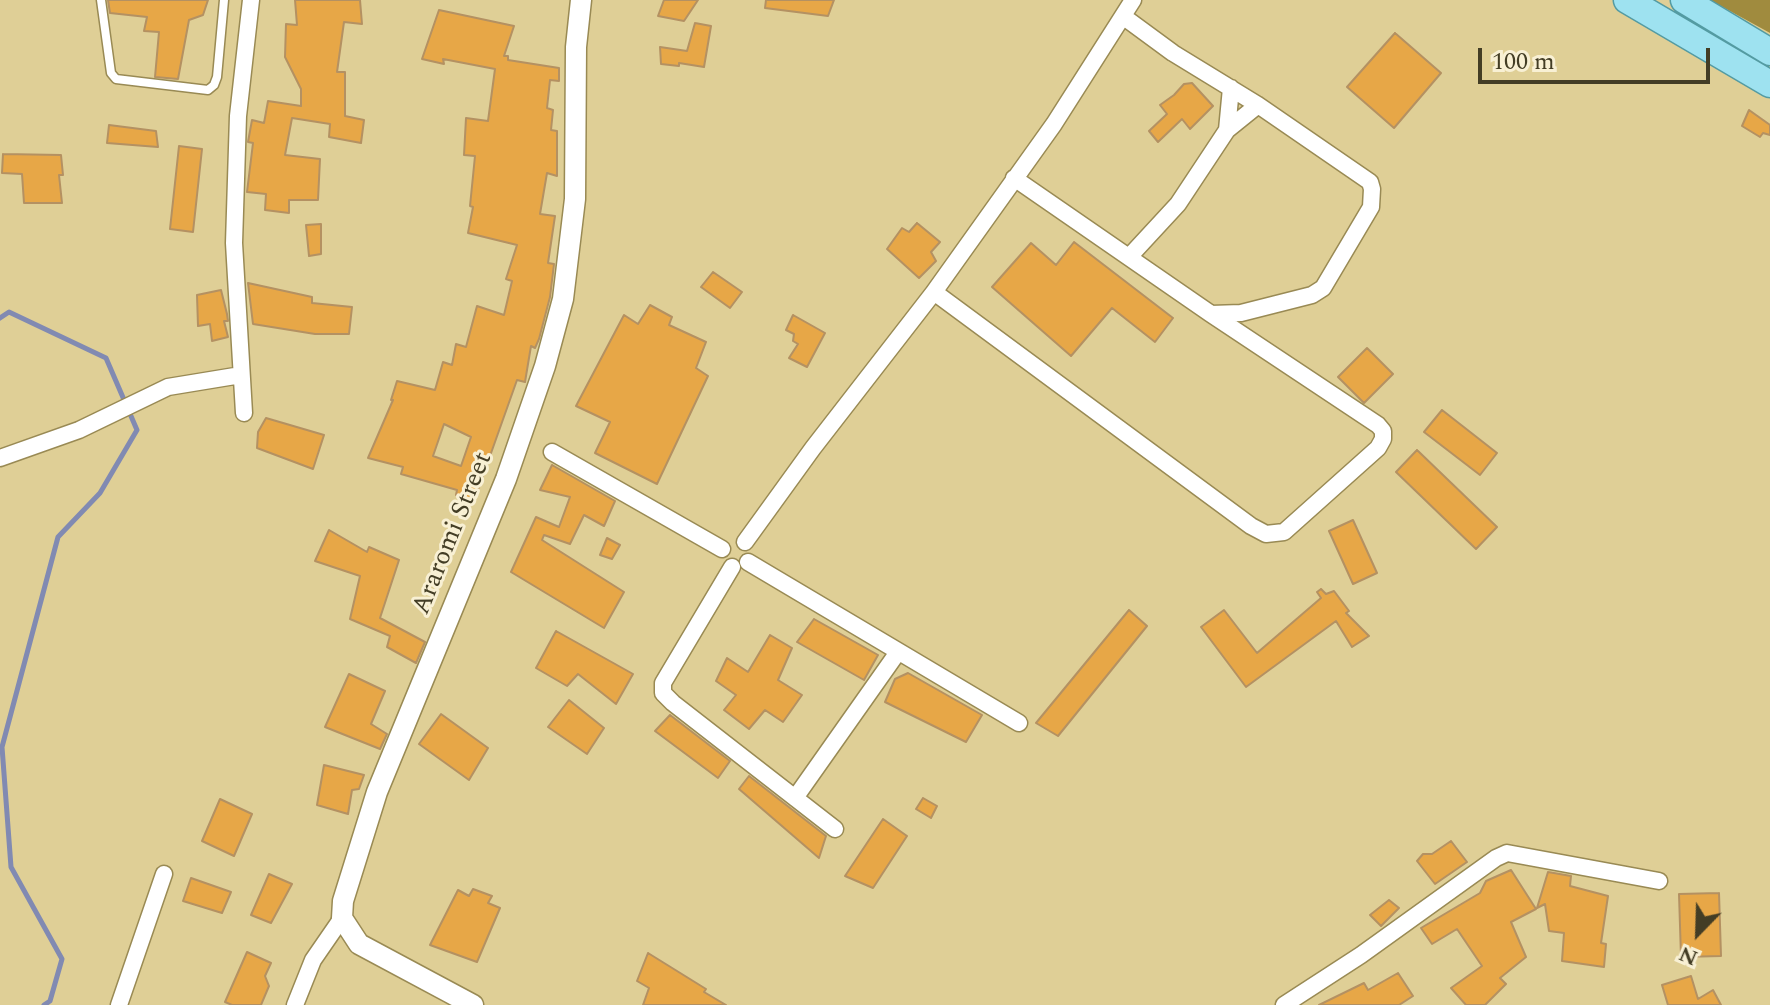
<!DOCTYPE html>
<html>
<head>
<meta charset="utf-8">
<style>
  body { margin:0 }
  #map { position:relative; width:1770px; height:1005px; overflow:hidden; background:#dfcf96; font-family:Spectral,serif }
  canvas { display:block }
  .north { position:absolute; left:1658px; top:893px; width:80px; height:80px; -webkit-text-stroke:6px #f8f0d4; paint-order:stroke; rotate:203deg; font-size:22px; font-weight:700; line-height:32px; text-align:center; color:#433d25 }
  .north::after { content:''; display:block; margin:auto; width:28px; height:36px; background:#433d25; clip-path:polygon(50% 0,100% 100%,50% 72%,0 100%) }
  .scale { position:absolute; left:1478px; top:48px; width:232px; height:36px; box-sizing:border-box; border:4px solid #433d25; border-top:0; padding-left:10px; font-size:24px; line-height:28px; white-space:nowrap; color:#433d25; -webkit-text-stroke:6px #f8f0d4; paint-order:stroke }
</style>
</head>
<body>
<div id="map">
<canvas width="1770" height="1005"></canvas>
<div class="north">N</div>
<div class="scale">100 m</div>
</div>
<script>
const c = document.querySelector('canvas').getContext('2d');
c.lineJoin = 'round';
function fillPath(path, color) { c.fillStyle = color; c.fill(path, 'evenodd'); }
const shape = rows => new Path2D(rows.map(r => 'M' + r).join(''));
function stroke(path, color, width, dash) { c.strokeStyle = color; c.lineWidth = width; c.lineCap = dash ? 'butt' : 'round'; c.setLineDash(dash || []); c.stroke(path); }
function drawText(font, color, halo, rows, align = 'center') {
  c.font = font + ' Spectral,serif'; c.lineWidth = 6; c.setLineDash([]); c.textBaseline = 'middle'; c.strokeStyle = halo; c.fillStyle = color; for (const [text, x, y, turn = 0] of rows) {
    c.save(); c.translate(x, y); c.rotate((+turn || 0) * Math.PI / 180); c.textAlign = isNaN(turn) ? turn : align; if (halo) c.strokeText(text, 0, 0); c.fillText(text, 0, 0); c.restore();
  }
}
fillPath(shape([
  [1710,0,1770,0,1770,33]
]), '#a08b3e');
stroke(shape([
  [0,318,9,312,106,358,137,430,100,493,58,537,2,747,11,867,62,959,50,1001,44,1005]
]), '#818ab2', 5);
const building = shape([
  [108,0,208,0,203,15,189,20,178,79,155,77,159,32,144,31,147,17,110,13,108,0],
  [295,0,360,0,362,24,344,22,337,72,345,72,345,116,364,120,361,143,329,137,330,124,292,118,285,155,320,159,318,200,289,200,289,213,265,210,266,194,247,192,253,143,248,142,252,120,264,123,268,101,301,106,301,89,285,57,286,24,297,25,295,0],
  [664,0,698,0,684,21,658,16,664,0],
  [766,0,834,0,828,16,765,8,766,0],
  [439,10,514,26,504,56,508,56,508,60,559,68,559,81,550,80,547,108,553,110,551,130,557,131,557,176,547,173,540,214,555,216,548,263,554,264,550,297,539,339,535,348,531,346,525,382,517,380,474,501,456,495,457,490,401,474,403,467,368,458,393,400,391,400,397,381,435,390,443,362,452,365,456,344,466,347,477,306,504,315,512,281,506,279,517,245,468,233,473,207,470,206,475,156,464,155,466,118,488,121,495,69,443,59,444,64,422,59,439,10],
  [444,424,471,437,461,466,433,456,444,424],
  [695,23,711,26,704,67,679,63,679,66,661,64,660,47,687,51,695,23],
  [1395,33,1441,73,1394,128,1347,87,1395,33],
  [1192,83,1213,106,1190,129,1182,119,1158,142,1149,131,1167,114,1160,105,1174,95,1184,84,1192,83],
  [1749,110,1770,125,1770,135,1763,133,1760,137,1742,126,1749,110],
  [109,125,156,131,158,147,107,143,109,125],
  [179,146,202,149,193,232,170,229,179,146],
  [3,154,61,155,63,175,59,175,62,203,24,203,22,174,2,173,3,154],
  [917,223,940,242,931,252,936,261,919,278,887,249,902,228,909,232,917,223],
  [321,224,321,254,309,256,306,225,321,224],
  [1074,242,1173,318,1155,342,1112,308,1071,356,992,287,1031,243,1056,265,1074,242],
  [713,272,742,292,730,308,701,287,713,272],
  [248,283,312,297,312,303,352,307,349,334,315,334,253,324,248,283],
  [221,290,227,314,228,321,224,321,228,337,212,341,210,324,198,326,197,295,221,290],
  [650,305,672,317,669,325,706,342,696,368,708,376,657,484,595,453,610,422,576,406,624,315,638,324,650,305],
  [793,315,825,333,807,367,789,358,798,344,793,341,794,334,786,330,793,315],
  [1367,348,1393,374,1364,403,1338,377,1367,348],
  [1442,410,1497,453,1480,475,1424,432,1442,410],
  [266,418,324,435,313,469,257,448,258,432,266,418],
  [1417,450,1497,527,1476,549,1396,472,1417,450],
  [552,465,615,501,604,526,584,515,570,544,544,535,542,540,624,592,604,628,511,572,536,517,559,527,570,497,540,490,552,465],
  [1353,520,1377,573,1353,584,1329,531,1353,520],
  [329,530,367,552,369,547,399,560,380,618,425,642,416,663,387,647,390,636,350,619,360,576,315,561,329,530],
  [607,538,620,545,612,559,600,555,607,538],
  [1321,589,1326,594,1334,591,1349,611,1346,613,1369,636,1352,647,1336,621,1246,687,1201,627,1224,610,1257,653,1321,598,1317,592,1321,589],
  [1129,610,1147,626,1058,736,1036,723,1129,610],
  [814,619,878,655,864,680,797,642,814,619],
  [556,631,633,674,616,704,578,674,567,686,536,668,556,631],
  [770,635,792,648,778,680,802,695,783,722,765,710,749,729,724,710,736,695,716,681,727,658,748,672,770,635],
  [908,673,982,715,966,742,885,702,895,679,908,673],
  [349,674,385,691,371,724,387,734,380,749,325,727,349,674],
  [569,700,604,728,587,754,548,727,569,700],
  [441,714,488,748,469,780,419,744,441,714],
  [670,715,730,761,718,778,655,731,670,715],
  [324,765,364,775,359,789,352,790,348,814,317,805,324,765],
  [749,776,826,836,819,858,739,789,749,776],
  [923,798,937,806,931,818,916,809,923,798],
  [220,799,252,814,234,856,202,841,220,799],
  [883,819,907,836,873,888,845,876,883,819],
  [1451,841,1467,862,1435,884,1417,861,1423,854,1432,854,1451,841],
  [1511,870,1536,909,1511,922,1526,957,1500,978,1506,984,1485,1005,1466,1005,1451,988,1482,966,1457,929,1432,944,1421,928,1480,893,1486,881,1511,870],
  [1548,872,1571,876,1570,886,1608,896,1601,943,1606,944,1604,967,1562,961,1564,933,1549,931,1545,904,1537,908,1548,872],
  [269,874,292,884,271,923,251,915,269,874],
  [191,878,231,892,222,913,183,901,191,878],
  [473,889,492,896,488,903,500,908,477,962,430,945,458,890,469,896,473,889],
  [1719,893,1721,956,1681,957,1679,894,1719,893],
  [1389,900,1399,908,1381,926,1370,915,1389,900],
  [247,952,271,963,265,976,269,986,261,1005,232,1005,225,1002,247,952],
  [648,953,706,989,704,992,726,1005,643,1005,649,988,637,981,648,953],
  [1398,973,1413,996,1399,1005,1319,1005,1364,983,1368,990,1398,973],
  [1691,976,1698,999,1713,990,1721,1005,1668,1005,1662,985,1691,976]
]);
fillPath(building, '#e7a747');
stroke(building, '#b49162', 2);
const service = shape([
  [101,0,111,73,116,79,208,90,214,85,217,77,224,0]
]);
const minor = shape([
  [1124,17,1173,53,1258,105,1370,182,1372,189,1371,207,1323,288,1312,295,1241,313,1211,314],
  [1227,130,1231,88],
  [1129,257,1178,204,1227,130,1258,105],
  [934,292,1251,526,1266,534,1284,532,1378,448,1383,439,1383,431,1378,425,1211,314,1014,178],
  [244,413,234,243,238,116,251,0],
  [552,452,722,549],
  [0,458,79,430,168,387,241,375],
  [745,542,813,448,934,292,1054,124,1133,0],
  [748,562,1019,723],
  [732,567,663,683,663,693,673,703,835,829],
  [795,798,898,652],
  [119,1005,164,874],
  [295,1005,313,960,342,918],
  [1284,1005,1361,955,1496,858,1507,853,1659,881]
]);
const tertiary = shape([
  [473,1005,359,944,342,918,343,901,377,792,506,479,545,366,563,299,575,199,576,47,581,0]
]);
const primary = shape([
  [1627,0,1770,84],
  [1684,0,1770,52]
]);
stroke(service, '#998a54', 11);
stroke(minor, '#998a54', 19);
stroke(tertiary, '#998a54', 23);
stroke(primary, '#549ba2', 29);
stroke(service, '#fff', 8);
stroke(minor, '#fff', 16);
stroke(tertiary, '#fff', 20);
stroke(primary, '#9ee2f0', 26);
drawText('26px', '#433d25', '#f8f0d4', [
  ["Araromi Street",454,534,-68]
]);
</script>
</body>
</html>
